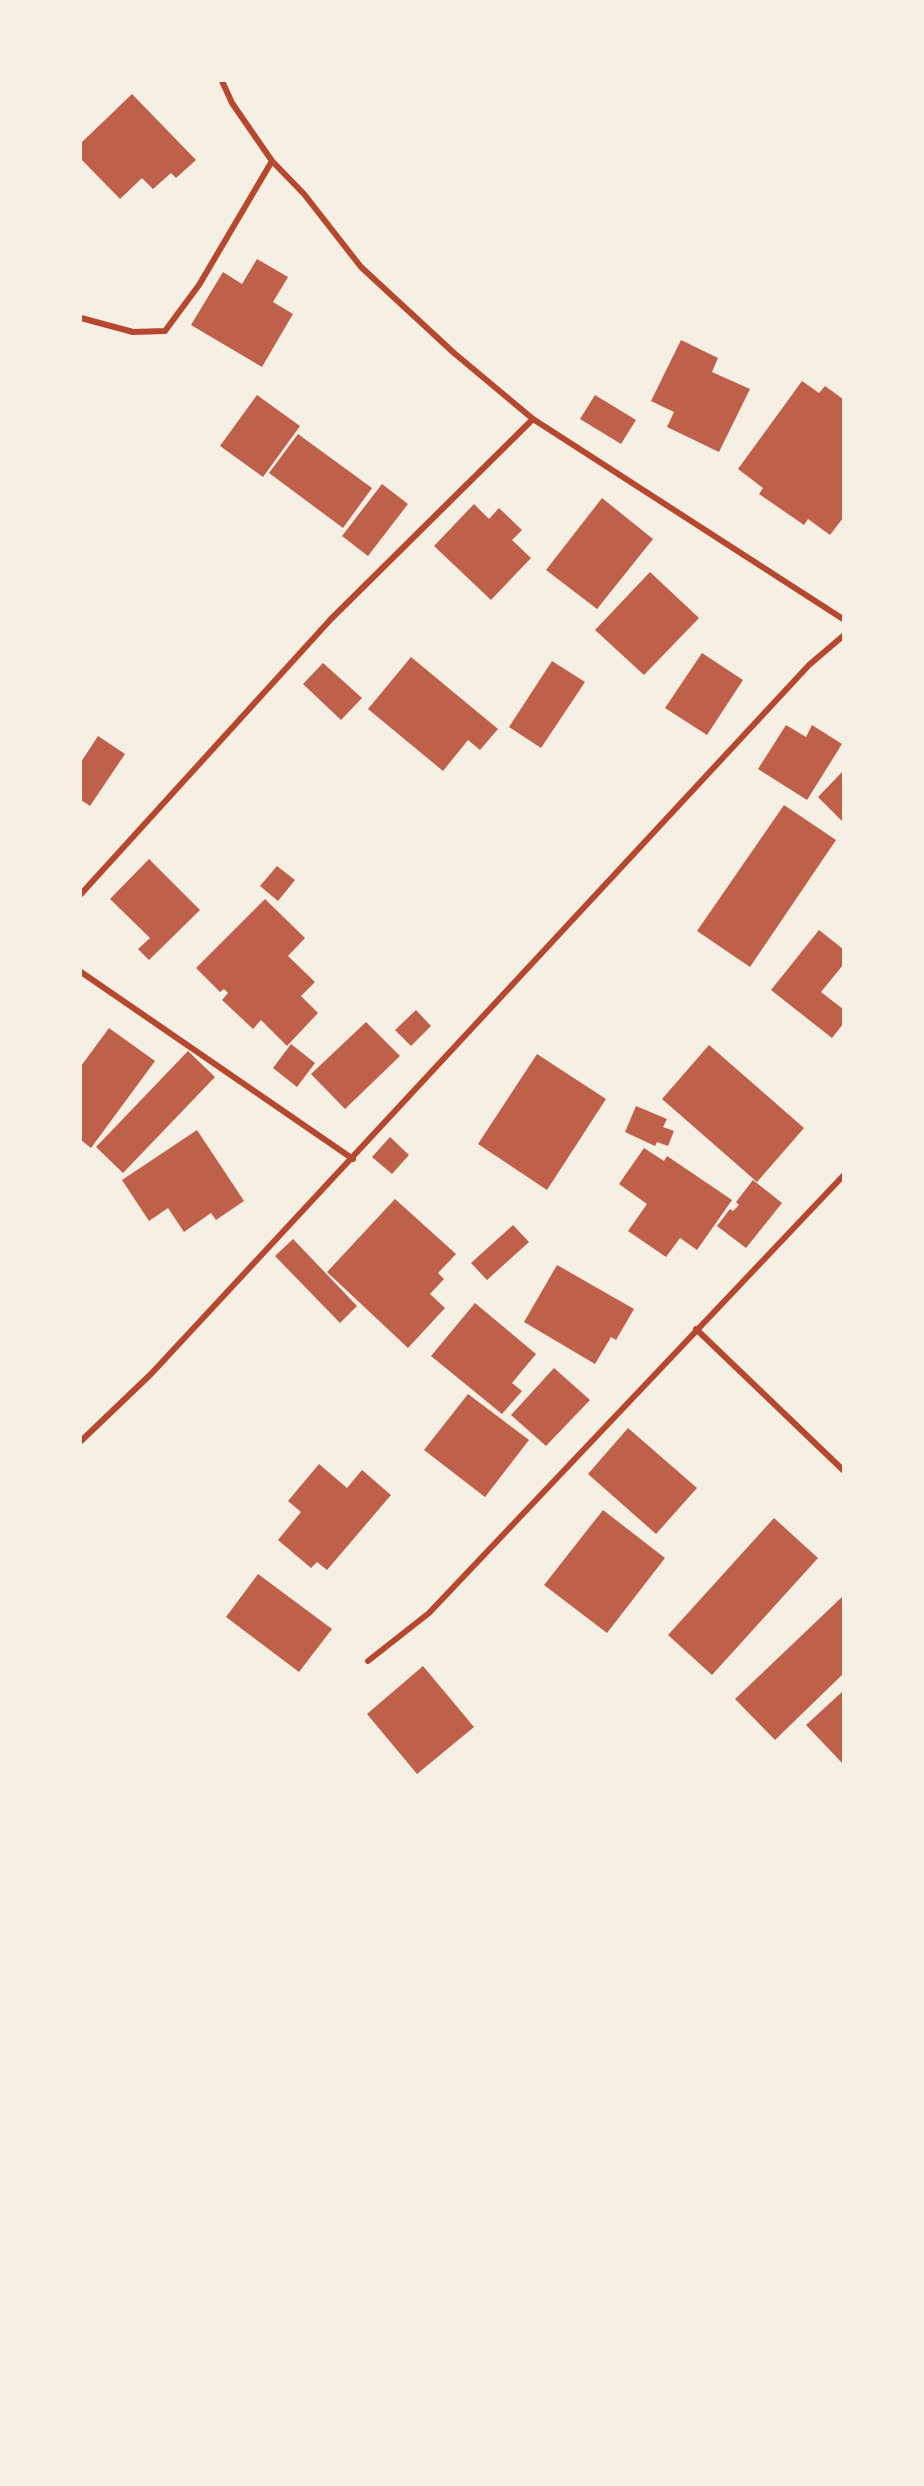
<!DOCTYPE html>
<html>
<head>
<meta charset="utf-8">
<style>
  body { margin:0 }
  #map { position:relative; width:924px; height:2486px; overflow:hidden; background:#f6efe4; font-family:"Fira Sans",sans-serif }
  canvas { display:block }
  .frame { position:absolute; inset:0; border:82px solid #f6efe4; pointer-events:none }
</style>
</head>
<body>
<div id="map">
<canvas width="924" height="2486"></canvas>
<div class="frame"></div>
</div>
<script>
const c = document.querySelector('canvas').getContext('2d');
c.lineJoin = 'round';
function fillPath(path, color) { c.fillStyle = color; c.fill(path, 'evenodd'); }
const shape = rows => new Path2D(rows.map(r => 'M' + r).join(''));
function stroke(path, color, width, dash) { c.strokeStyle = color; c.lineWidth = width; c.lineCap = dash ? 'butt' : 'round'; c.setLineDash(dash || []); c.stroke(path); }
fillPath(shape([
  [132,94,196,160,176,178,171,173,153,189,142,178,120,199,81,159,81,143],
  [257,259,288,277,273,302,293,314,262,367,191,325,223,272,242,284],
  [681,340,718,358,712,372,750,389,719,452,667,427,674,412,651,401],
  [802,381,819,393,825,386,843,399,843,518,830,535,808,519,804,525,759,494,763,488,738,469],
  [257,395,300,426,263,477,220,446],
  [595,395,636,420,621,444,580,419],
  [298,434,372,488,343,528,269,473],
  [382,484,408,504,368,556,342,536],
  [602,498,653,539,597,609,546,570],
  [474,504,489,519,499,508,522,530,512,540,531,558,491,600,434,546],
  [650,572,699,618,644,675,595,630],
  [702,653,743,680,707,735,665,708],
  [411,657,498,729,480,750,468,740,443,771,368,709],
  [552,661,585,682,541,748,509,727],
  [323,663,362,698,341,720,303,684],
  [786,725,806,737,812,725,842,744,807,800,758,769],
  [98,736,125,754,90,806,81,800,81,762],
  [843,771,843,822,818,797],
  [784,805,836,840,750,967,697,931],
  [149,859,200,910,149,960,138,949,150,938,110,899],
  [277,866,295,880,278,901,260,886],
  [265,899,305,938,288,956,315,982,301,996,318,1013,287,1046,261,1020,253,1029,222,1000,228,993,224,989,220,992,196,968],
  [819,930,843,949,843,965,821,992,843,1009,843,1024,832,1038,771,990],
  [416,1010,431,1026,411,1046,395,1030],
  [366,1022,400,1056,345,1109,311,1074],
  [109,1028,155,1061,91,1148,81,1140,81,1066],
  [291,1044,315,1063,297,1087,273,1068],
  [709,1045,804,1128,757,1182,662,1099],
  [188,1051,215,1077,123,1173,96,1147],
  [537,1054,606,1099,547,1190,478,1144],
  [636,1106,667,1119,663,1127,674,1131,668,1146,657,1142,655,1146,625,1132],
  [197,1130,244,1201,216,1220,211,1213,184,1232,168,1208,149,1221,122,1180],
  [390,1137,409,1155,392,1174,372,1157],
  [644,1148,664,1161,667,1156,732,1200,697,1250,680,1238,666,1257,628,1231,647,1204,619,1184],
  [753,1180,782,1203,746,1248,717,1226,730,1209,733,1211,739,1205,736,1202],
  [395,1199,456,1254,438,1273,444,1279,430,1294,445,1308,408,1348,327,1272],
  [513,1225,529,1242,487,1280,471,1263],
  [293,1239,357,1306,340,1323,275,1256],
  [557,1265,634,1309,616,1340,611,1337,595,1364,524,1322],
  [475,1303,536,1354,512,1383,522,1391,502,1414,431,1356],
  [554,1368,590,1400,546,1446,511,1415],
  [468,1394,529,1440,485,1497,424,1450],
  [628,1428,697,1488,656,1534,588,1474],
  [319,1464,347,1488,362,1470,391,1495,327,1570,317,1562,311,1568,278,1540,301,1512,288,1501],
  [603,1510,665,1558,607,1633,544,1585],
  [774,1518,818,1558,712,1675,668,1635],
  [258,1574,332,1629,299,1672,226,1617],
  [843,1596,843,1674,775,1740,735,1699],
  [423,1666,474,1727,417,1774,367,1714],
  [843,1691,843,1764,806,1725]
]), '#bf614a');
stroke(shape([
  [222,81,232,103,272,161,304,194,361,267,454,353,533,419,843,619],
  [81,318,133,332,165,331,199,285,272,161],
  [81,894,331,619,533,419],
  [81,972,353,1159],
  [696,1329,843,1470],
  [81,1441,151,1374,809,665,843,636],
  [368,1661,429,1613,843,1176]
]), '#b5482f', 6);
</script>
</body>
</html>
